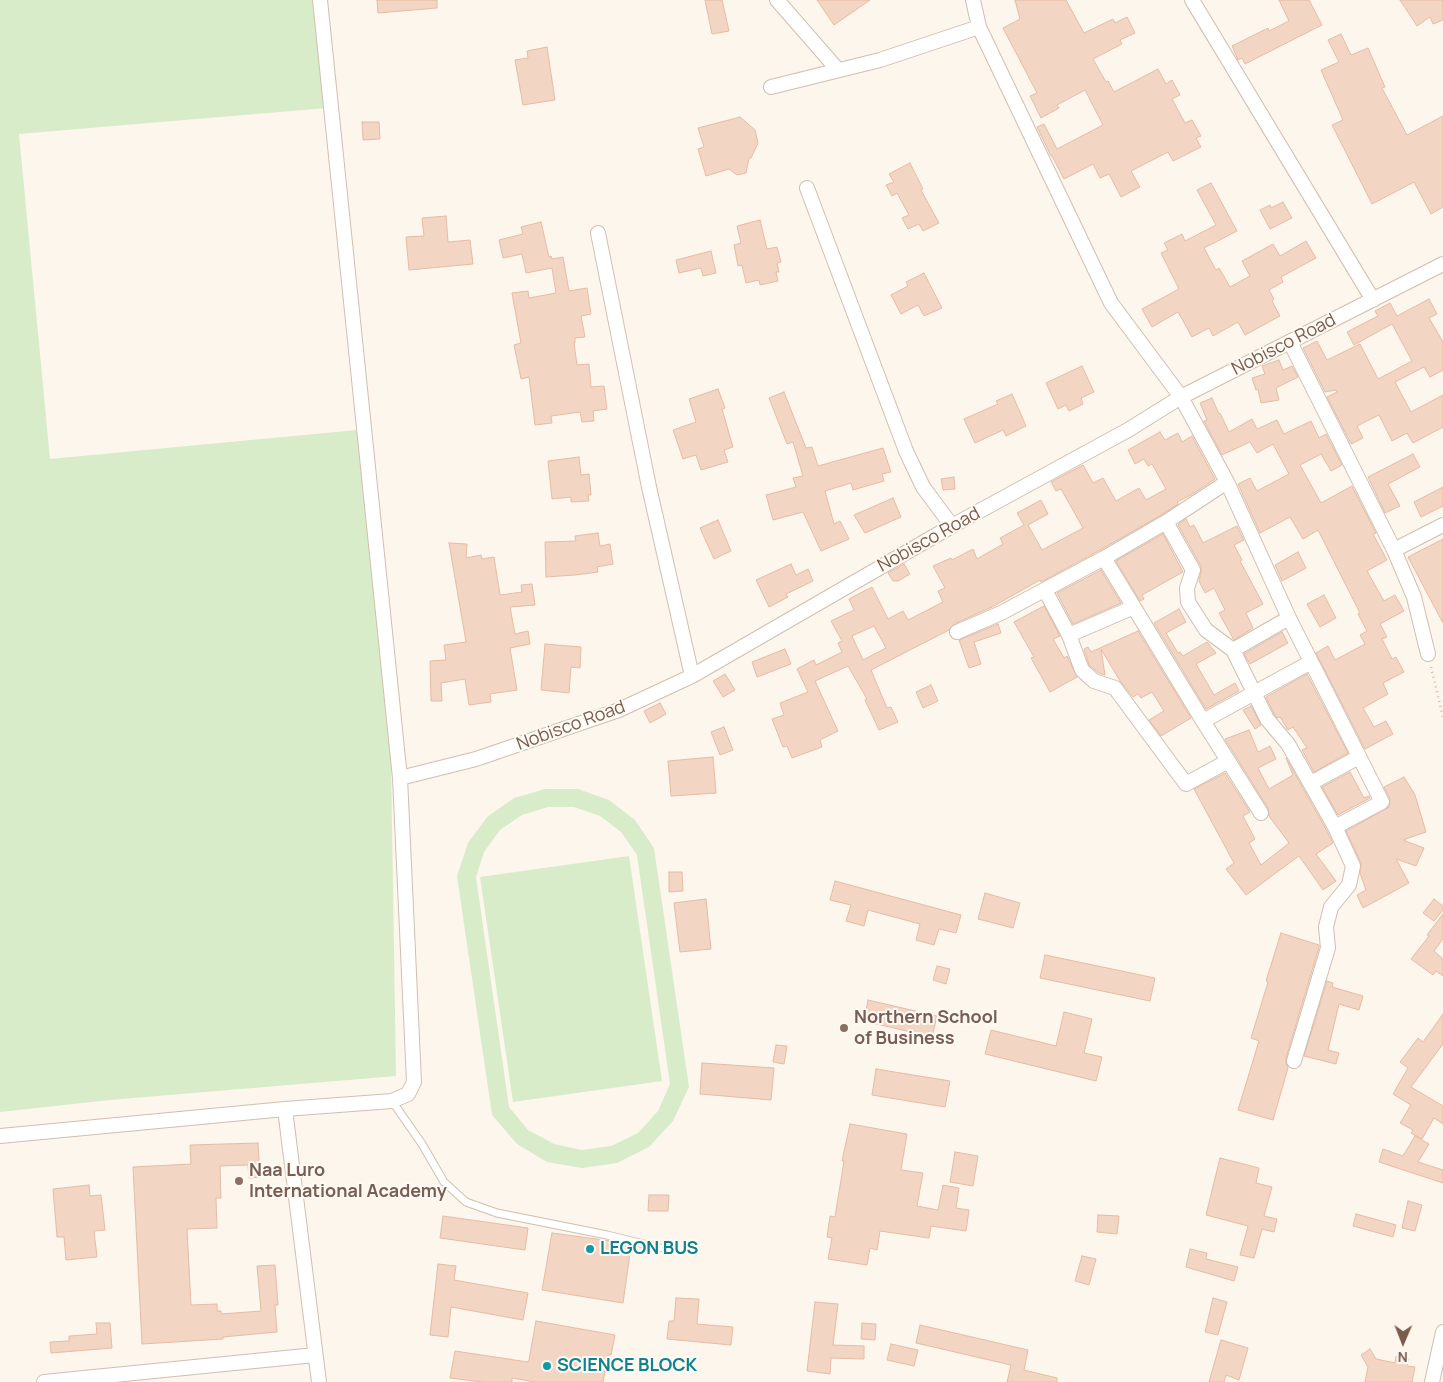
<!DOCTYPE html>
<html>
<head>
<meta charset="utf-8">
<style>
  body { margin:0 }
  #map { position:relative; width:1443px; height:1382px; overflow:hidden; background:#fdf6ec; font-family:Manrope,sans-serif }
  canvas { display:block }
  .north { position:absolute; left:1378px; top:1317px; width:50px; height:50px; -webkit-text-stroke:4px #fffaf3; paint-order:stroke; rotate:181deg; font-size:14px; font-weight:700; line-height:20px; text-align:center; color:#7a5c4d }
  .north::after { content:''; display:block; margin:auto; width:18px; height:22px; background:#7a5c4d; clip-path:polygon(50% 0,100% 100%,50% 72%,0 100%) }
</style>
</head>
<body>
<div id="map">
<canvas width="1443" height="1382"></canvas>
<div class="north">N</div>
</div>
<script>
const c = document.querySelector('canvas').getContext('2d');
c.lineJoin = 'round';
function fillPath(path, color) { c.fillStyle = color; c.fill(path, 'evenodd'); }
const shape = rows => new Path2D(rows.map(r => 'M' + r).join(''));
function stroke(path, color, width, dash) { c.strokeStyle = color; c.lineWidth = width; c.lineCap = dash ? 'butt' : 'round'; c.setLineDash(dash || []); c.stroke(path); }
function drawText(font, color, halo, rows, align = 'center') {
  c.font = font + ' Manrope,sans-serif'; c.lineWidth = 4; c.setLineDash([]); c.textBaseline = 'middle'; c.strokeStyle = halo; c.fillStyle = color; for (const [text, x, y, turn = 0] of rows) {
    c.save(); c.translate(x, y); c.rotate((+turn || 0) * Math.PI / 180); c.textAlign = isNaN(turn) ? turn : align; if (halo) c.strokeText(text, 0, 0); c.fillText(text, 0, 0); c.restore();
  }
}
fillPath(shape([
  [0,0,312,0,327,108,19,134,50,459,357,430,382,577,391,763,396,1076,110,1100,0,1112],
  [545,789,578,789,609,800,635,820,654,848,689,1087,673,1121,649,1147,617,1163,582,1168,547,1162,517,1144,492,1115,457,876,468,843,487,817,514,798],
  [548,807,574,807,600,816,621,832,637,855,670,1084,658,1111,638,1133,611,1146,582,1150,554,1144,528,1130,509,1107,476,877,484,852,500,830,522,815],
  [629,856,662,1081,513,1102,480,877]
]), '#d8ecc9');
const building = shape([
  [377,0,437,0,437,8,378,13,377,0],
  [705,0,722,0,729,31,712,34,705,0],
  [817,0,870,0,834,25,817,0],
  [1015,0,1066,0,1084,33,1113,19,1115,23,1127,17,1135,33,1120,40,1122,44,1093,59,1106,82,1108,81,1114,92,1158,69,1166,84,1172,80,1180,95,1172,99,1185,123,1192,120,1201,136,1196,138,1201,147,1173,161,1168,152,1131,171,1140,187,1121,197,1109,174,1100,178,1093,164,1064,179,1052,156,1051,156,1037,127,1044,124,1057,149,1103,125,1085,90,1057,105,1059,108,1041,118,1030,96,1037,93,1003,28,1020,19,1015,0],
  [1279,0,1309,0,1322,25,1245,64,1242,58,1238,60,1232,46,1268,28,1269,31,1289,21,1279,0],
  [1400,0,1443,0,1443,20,1433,24,1430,17,1417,26,1400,0],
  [1341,34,1351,55,1368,48,1385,87,1382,88,1407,135,1443,116,1443,207,1431,214,1414,182,1372,204,1332,125,1343,120,1321,70,1339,62,1328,40,1341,34],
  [547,47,555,100,523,105,515,60,528,58,527,51,547,47],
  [740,117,755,130,758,143,751,158,749,158,746,173,737,175,729,169,706,176,698,149,704,147,698,128,740,117],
  [362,122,379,122,380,139,363,140,362,122],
  [910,163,923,189,921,190,939,223,923,231,919,224,908,229,902,218,909,215,897,193,892,196,886,185,894,182,889,174,910,163],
  [1211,183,1237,231,1204,248,1216,270,1219,268,1230,287,1250,276,1242,261,1273,244,1280,256,1306,241,1316,258,1281,277,1283,282,1269,290,1274,299,1272,301,1280,316,1245,335,1238,322,1213,336,1209,328,1192,337,1178,312,1152,327,1142,309,1179,289,1161,253,1168,250,1164,243,1182,234,1185,241,1216,225,1197,190,1211,183],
  [1283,202,1292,218,1270,229,1260,210,1270,205,1271,208,1283,202],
  [446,216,448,242,470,240,473,264,409,270,406,237,424,236,422,218,446,216],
  [760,220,767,249,777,247,781,262,777,263,779,272,776,272,778,281,760,285,759,280,746,283,742,265,738,266,734,245,741,243,737,226,760,220],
  [541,222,549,257,551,256,552,259,563,257,569,291,587,288,591,314,581,316,585,337,575,338,575,343,574,343,577,365,589,364,591,387,604,386,607,409,593,411,594,421,582,422,580,412,551,416,552,423,535,425,529,377,521,379,514,345,521,343,512,293,528,291,529,298,556,293,552,268,526,273,522,254,503,258,499,240,523,234,521,227,541,222],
  [711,251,716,273,703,276,701,268,679,273,676,260,711,251],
  [924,273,942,308,924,316,918,305,901,314,891,295,908,286,906,282,924,273],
  [1429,299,1437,314,1429,318,1443,342,1443,370,1430,377,1424,367,1395,382,1411,412,1443,395,1443,427,1413,443,1407,433,1392,441,1379,415,1357,426,1363,438,1351,444,1327,397,1337,392,1336,390,1325,392,1303,348,1317,341,1327,360,1360,344,1378,379,1412,361,1392,324,1354,345,1347,332,1378,316,1375,311,1390,303,1397,316,1429,299],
  [1279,360,1283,370,1292,366,1298,377,1276,388,1279,400,1261,403,1258,389,1256,390,1252,378,1265,374,1262,366,1279,360],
  [1082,366,1094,392,1081,398,1083,404,1069,411,1066,405,1058,409,1046,383,1082,366],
  [718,389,725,408,722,409,733,447,724,450,728,462,701,470,696,455,683,459,673,430,696,422,689,399,718,389],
  [784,392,806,448,812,447,818,466,883,448,891,472,882,474,884,481,853,490,851,483,825,491,834,524,840,521,849,539,821,551,803,512,773,520,766,495,796,487,793,478,803,476,793,442,787,444,769,398,784,392],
  [1012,394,1026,426,1006,436,1003,430,975,443,964,419,998,404,996,401,1012,394],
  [1212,398,1219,414,1220,413,1229,432,1252,419,1257,429,1277,420,1284,434,1311,421,1319,438,1326,434,1342,465,1331,471,1321,454,1300,465,1321,503,1352,486,1376,533,1373,534,1387,560,1367,571,1384,601,1395,595,1404,611,1380,624,1387,637,1382,639,1392,659,1396,657,1404,672,1383,683,1388,694,1363,708,1374,727,1386,721,1393,734,1365,749,1316,653,1328,646,1335,660,1365,644,1360,635,1367,631,1358,614,1360,613,1318,530,1303,539,1290,517,1260,533,1238,484,1250,478,1257,491,1289,474,1273,444,1257,453,1250,442,1222,455,1204,421,1207,420,1200,403,1212,398],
  [1160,432,1165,440,1178,433,1182,442,1192,436,1215,479,1191,495,1177,502,1178,504,1161,515,1100,550,1041,582,1040,580,992,607,954,624,949,630,871,670,887,708,891,707,898,722,879,730,865,700,867,699,848,666,815,681,838,731,820,740,822,747,792,758,787,746,783,747,772,719,784,715,780,703,808,692,797,669,814,660,816,665,842,652,838,643,842,641,831,621,854,610,849,599,872,587,888,619,903,611,908,620,943,602,938,591,945,588,933,566,951,558,952,560,973,549,977,559,1003,544,1000,538,1024,525,1017,513,1041,500,1048,514,1028,525,1042,550,1083,528,1061,489,1056,491,1051,482,1083,465,1093,483,1103,478,1116,501,1139,488,1146,500,1166,489,1152,464,1148,466,1144,459,1135,464,1128,450,1160,432],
  [874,626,886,648,863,660,852,636,874,626],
  [1413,454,1420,467,1388,484,1400,506,1385,513,1368,477,1413,454],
  [579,457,581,475,589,474,591,495,588,495,589,501,571,502,571,497,552,499,548,461,579,457],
  [954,477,955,489,943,490,941,479,954,477],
  [1443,487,1443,506,1421,517,1414,502,1443,487],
  [893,498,901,517,865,533,854,515,893,498],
  [1186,519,1190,527,1194,525,1203,543,1237,526,1244,540,1234,545,1242,560,1240,561,1263,604,1246,613,1253,628,1234,640,1219,613,1225,610,1214,588,1205,593,1199,581,1201,572,1201,566,1178,525,1186,519],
  [718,520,731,551,714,559,700,528,718,520],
  [598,533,600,546,610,544,613,564,597,567,598,572,575,575,546,577,545,542,576,541,575,536,598,533],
  [1163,534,1183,572,1142,595,1144,599,1140,601,1116,561,1163,534],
  [1443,539,1443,623,1408,557,1443,539],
  [449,543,467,544,466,558,481,555,482,559,494,557,500,595,522,592,521,585,532,584,535,605,510,607,515,634,528,631,530,644,510,648,517,690,490,694,491,702,469,705,465,679,441,683,442,701,431,701,430,661,446,660,444,645,466,642,449,543],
  [1298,552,1306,568,1282,581,1275,565,1298,552],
  [791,564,796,575,808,569,813,581,786,594,788,597,769,607,756,580,791,564],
  [904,564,910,574,898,581,893,581,888,573,904,564],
  [1101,570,1121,603,1073,624,1057,593,1101,570],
  [1324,595,1336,618,1320,627,1307,604,1324,595],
  [1044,606,1060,636,1053,639,1064,658,1067,656,1077,677,1050,692,1031,658,1034,657,1014,622,1044,606],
  [1179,609,1186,622,1166,633,1178,653,1180,652,1183,656,1207,642,1216,653,1196,664,1214,695,1235,683,1239,691,1206,709,1154,623,1179,609],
  [998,624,1001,633,974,642,981,664,969,668,959,640,998,624],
  [1138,631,1191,718,1161,736,1149,720,1164,711,1152,692,1141,698,1138,694,1133,697,1120,681,1101,649,1105,675,1099,673,1089,665,1084,649,1088,647,1091,652,1138,631],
  [1282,632,1288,643,1250,664,1244,654,1282,632],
  [545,644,581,647,580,668,571,667,569,693,541,690,545,644],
  [785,649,791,664,757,677,752,662,785,649],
  [725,674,735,690,723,697,713,681,725,674],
  [1307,674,1348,753,1314,772,1302,750,1307,748,1293,727,1288,730,1280,717,1277,718,1274,714,1266,697,1307,674],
  [931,685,938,701,923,708,916,692,931,685],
  [660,703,666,714,650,723,644,711,660,703],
  [1251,706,1261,725,1255,729,1243,710,1251,706],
  [724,727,733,750,720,755,711,732,724,727],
  [1249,730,1258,752,1270,746,1276,759,1258,768,1269,789,1293,775,1286,758,1327,831,1333,843,1316,854,1336,881,1323,890,1299,856,1246,895,1226,869,1234,863,1194,789,1225,773,1250,812,1243,816,1255,839,1249,843,1261,865,1289,843,1269,816,1268,808,1225,739,1249,730],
  [713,757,716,793,671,796,668,761,713,757],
  [1350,772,1364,798,1369,796,1370,798,1338,815,1322,787,1350,772],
  [1404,777,1415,795,1426,832,1403,840,1424,848,1416,866,1396,859,1409,883,1363,908,1357,895,1366,890,1360,873,1361,863,1346,831,1389,807,1390,799,1384,787,1404,777],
  [669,872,682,872,683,891,669,892,669,872],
  [835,881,961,915,956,933,939,929,934,945,916,940,920,924,868,910,864,926,846,921,851,905,830,900,835,881],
  [985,893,1020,903,1013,928,978,919,985,893],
  [706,899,711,949,680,952,674,903,706,899],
  [1434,899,1443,906,1443,910,1434,921,1423,913,1434,899],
  [1443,914,1443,939,1434,951,1443,959,1443,976,1436,971,1433,975,1411,959,1429,936,1427,935,1443,914],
  [1281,933,1319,945,1319,947,1286,1058,1286,1063,1288,1068,1273,1120,1238,1110,1259,1041,1251,1038,1268,982,1266,981,1281,933],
  [1045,955,1155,978,1150,1001,1040,978,1045,955],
  [937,966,950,969,946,984,933,980,937,966],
  [1327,981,1333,983,1332,987,1363,996,1359,1010,1339,1004,1328,1050,1339,1053,1336,1064,1304,1056,1327,981],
  [868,1000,937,1016,932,1037,864,1021,868,1000],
  [1064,1012,1092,1019,1084,1053,1102,1057,1096,1081,985,1054,991,1030,1056,1046,1064,1012],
  [1443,1014,1443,1044,1411,1087,1443,1106,1443,1124,1434,1118,1422,1139,1411,1133,1413,1130,1400,1123,1411,1105,1393,1094,1408,1068,1400,1062,1418,1038,1423,1042,1443,1014],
  [776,1045,787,1046,784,1064,773,1062,776,1045],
  [702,1063,774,1068,771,1100,700,1094,702,1063],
  [876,1069,950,1081,945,1107,872,1095,876,1069],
  [850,1124,907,1134,901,1170,923,1173,917,1206,938,1210,943,1185,959,1188,956,1208,969,1210,966,1231,931,1226,929,1238,880,1231,877,1250,870,1248,867,1265,828,1259,832,1238,827,1237,830,1216,835,1217,844,1161,842,1161,850,1124],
  [1415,1136,1429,1144,1418,1162,1443,1170,1443,1183,1379,1162,1383,1149,1403,1156,1415,1136],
  [258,1143,260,1177,249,1178,248,1165,220,1166,221,1198,216,1198,217,1228,187,1229,191,1305,217,1304,217,1311,221,1311,221,1314,261,1311,257,1266,275,1265,278,1305,275,1305,277,1332,223,1337,223,1339,142,1344,133,1167,191,1164,190,1145,258,1143],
  [955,1152,978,1156,973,1186,950,1182,955,1152],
  [1220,1158,1259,1168,1256,1183,1272,1187,1264,1216,1277,1219,1274,1232,1262,1229,1254,1258,1240,1255,1248,1226,1206,1215,1220,1158],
  [89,1185,90,1196,101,1195,105,1230,94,1231,97,1257,66,1260,64,1237,57,1237,53,1189,89,1185],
  [649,1195,669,1195,668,1211,648,1211,649,1195],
  [1408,1201,1422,1205,1415,1231,1402,1228,1408,1201],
  [1356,1214,1396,1225,1393,1237,1353,1226,1356,1214],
  [1098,1215,1119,1216,1117,1234,1097,1232,1098,1215],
  [443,1216,528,1228,525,1250,440,1238,443,1216],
  [552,1233,611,1241,631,1246,623,1303,542,1290,552,1233],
  [1190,1249,1207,1253,1206,1259,1238,1267,1234,1281,1186,1267,1190,1249],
  [1082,1256,1096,1259,1089,1285,1075,1281,1082,1256],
  [438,1264,456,1266,454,1280,528,1293,523,1320,451,1307,448,1337,430,1335,438,1264],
  [676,1298,699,1299,697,1324,733,1327,731,1345,667,1339,669,1321,674,1321,676,1298],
  [1213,1298,1227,1302,1218,1335,1205,1332,1213,1298],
  [815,1302,838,1304,833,1345,864,1346,864,1359,831,1358,830,1374,807,1371,815,1302],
  [536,1321,615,1335,611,1355,608,1355,603,1382,535,1382,512,1378,512,1382,482,1382,450,1378,455,1351,528,1362,529,1360,536,1321],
  [96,1323,110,1323,112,1348,51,1353,50,1342,69,1341,69,1336,97,1334,96,1323],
  [862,1323,876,1324,875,1340,861,1339,862,1323],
  [920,1325,1028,1350,1024,1370,1057,1378,1057,1382,1007,1382,1011,1365,916,1343,920,1325],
  [1221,1340,1248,1348,1239,1380,1226,1375,1224,1382,1209,1382,1221,1340],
  [891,1344,918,1350,914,1366,887,1360,891,1344],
  [1370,1349,1376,1359,1395,1363,1396,1356,1409,1359,1407,1366,1415,1367,1412,1382,1365,1382,1368,1367,1361,1355,1370,1349]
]);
fillPath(building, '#f3d5c3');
stroke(building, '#e6bba3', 1);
const lane = shape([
  [392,1101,422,1144,444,1182,466,1202,497,1213,607,1235,660,1248]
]);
const street = shape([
  [777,0,838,70],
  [973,0,979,27,1111,303,1181,397,1227,482,1289,618,1382,802,1335,827,1353,866,1349,885,1331,907,1326,927,1328,948,1294,1061],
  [1192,0,1373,300],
  [771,87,880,60,979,27],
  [807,188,906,451,923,487,952,526],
  [598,233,649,487,692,676],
  [1290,342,1394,550,1414,597,1428,654],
  [1166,522,1193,570,1187,588,1188,602,1206,630,1233,650,1267,719,1288,744,1335,827],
  [1394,550,1443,525],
  [1104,558,1203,721,1261,813],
  [1045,590,1069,635,1082,670,1094,681,1115,688,1186,784,1228,761],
  [957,632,1001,613,1104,558,1166,522,1227,482],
  [1069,635,1134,607],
  [1233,650,1289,618],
  [1203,721,1311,662],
  [400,778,476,759,619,710,692,676,952,526,1128,430,1181,397,1443,264],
  [1311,783,1359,757],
  [285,1109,319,1382],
  [0,1136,285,1109,392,1101,408,1094,414,1082,400,778,320,0],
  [44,1382,315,1355],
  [1432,1382,1443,1332]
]);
stroke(lane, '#d1beb0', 9);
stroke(street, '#d1beb0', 16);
stroke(shape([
  [1431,667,1443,717]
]), '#d9b8a5', 2.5, [1, 4]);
stroke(lane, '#fff', 7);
stroke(street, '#fff', 14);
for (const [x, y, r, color] of [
  [844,1028,5,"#8d6e63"],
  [239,1181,5,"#8d6e63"],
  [590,1249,5,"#0f9aa8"],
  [547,1366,5,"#0f9aa8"]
]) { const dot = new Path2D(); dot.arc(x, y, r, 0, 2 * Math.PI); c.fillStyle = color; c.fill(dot); stroke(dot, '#fffaf3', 2); }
drawText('18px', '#7a5c4d', '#fffaf3', [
  ["Nobisco Road",1284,345,-27],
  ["Nobisco Road",929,540,-29],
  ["Nobisco Road",571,726,-20]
]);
drawText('bold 18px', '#785e54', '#fffaf3', [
  ["Northern School",854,1018],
  ["of Business",854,1039],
  ["Naa Luro",249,1171],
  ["International Academy",249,1192]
], 'left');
drawText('bold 18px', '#0d838f', '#fffaf3', [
  ["LEGON BUS",600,1249],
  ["SCIENCE BLOCK",557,1366]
], 'left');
</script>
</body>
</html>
